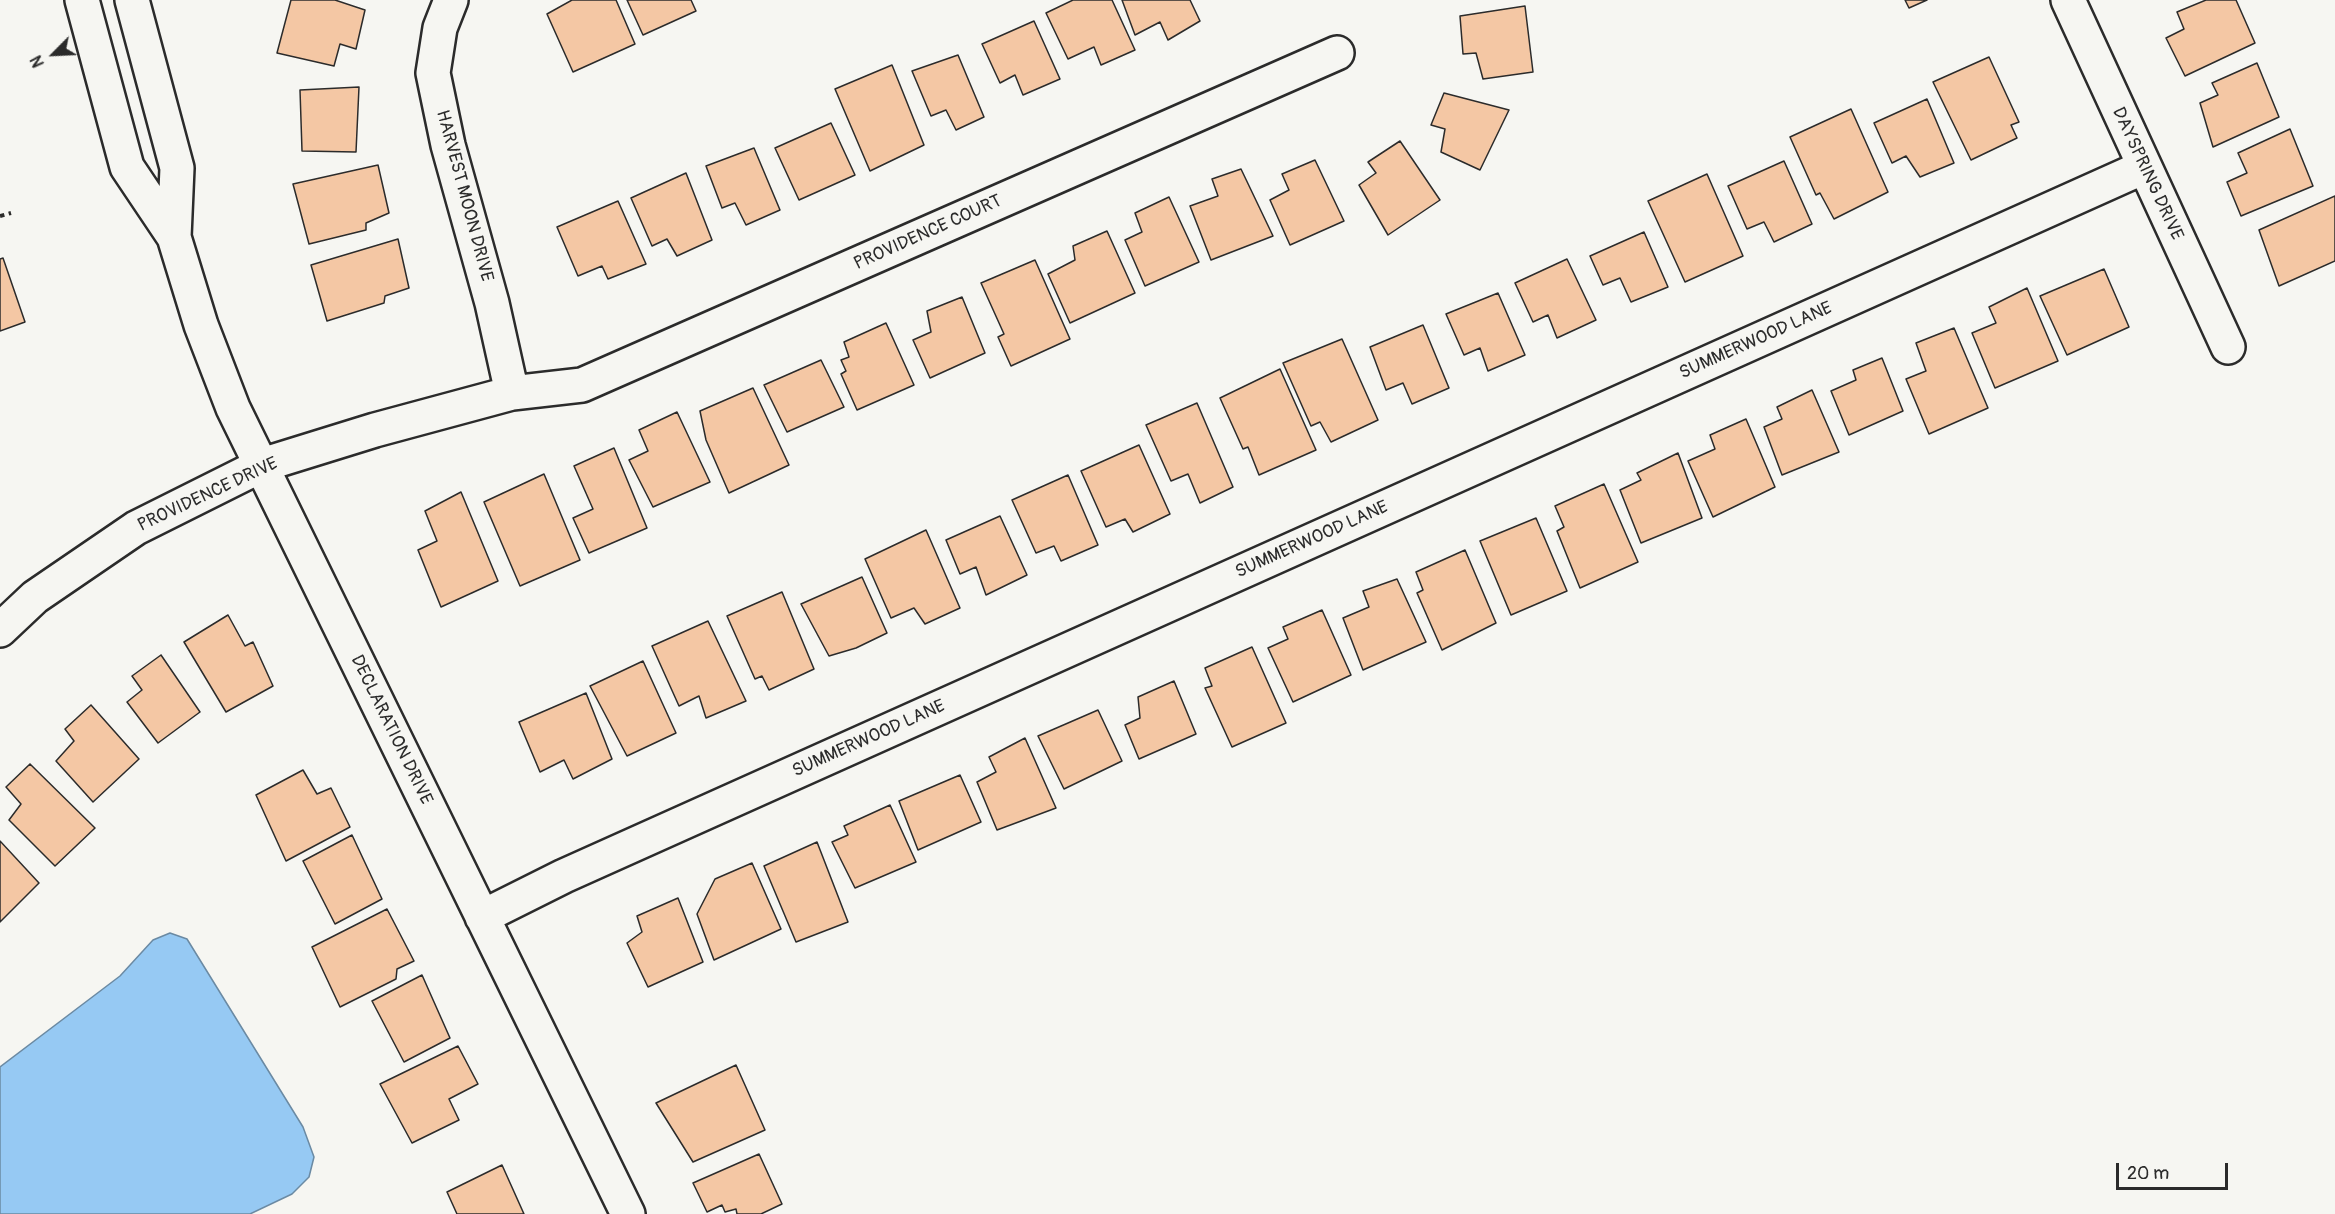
<!DOCTYPE html>
<html>
<head>
<meta charset="utf-8">
<style>
  body { margin:0 }
  #map { position:relative; width:2335px; height:1214px; overflow:hidden; background:#f6f6f2; font-family:Pangolin,sans-serif }
  canvas { display:block }
  .north { position:absolute; left:24px; top:24px; width:60px; height:60px; -webkit-text-stroke:4px #f6f6f2; paint-order:stroke; rotate:246deg; font-size:16px; font-weight:700; line-height:24px; text-align:center; color:#2b2b2b }
  .north::after { content:''; display:block; margin:auto; width:21px; height:27px; background:#2b2b2b; clip-path:polygon(50% 0,100% 100%,50% 72%,0 100%) }
  .scale { position:absolute; left:2116px; top:1163px; width:112px; height:27px; box-sizing:border-box; border:3px solid #2b2b2b; border-top:0; padding-left:8px; font-size:18px; line-height:21px; white-space:nowrap; color:#2b2b2b; -webkit-text-stroke:4px #f6f6f2; paint-order:stroke }
</style>
</head>
<body>
<div id="map">
<canvas width="2335" height="1214"></canvas>
<div class="north">N</div>
<div class="scale">20 m</div>
</div>
<script>
const c = document.querySelector('canvas').getContext('2d');
c.lineJoin = 'round';
function fillPath(path, color) { c.fillStyle = color; c.fill(path, 'evenodd'); }
const shape = rows => new Path2D(rows.map(r => 'M' + r).join(''));
function stroke(path, color, width, dash) { c.strokeStyle = color; c.lineWidth = width; c.lineCap = dash ? 'butt' : 'round'; c.setLineDash(dash || []); c.stroke(path); }
function drawText(font, color, halo, rows, align = 'center') {
  c.font = font + ' Pangolin,sans-serif'; c.lineWidth = 5; c.setLineDash([]); c.textBaseline = 'middle'; c.strokeStyle = halo; c.fillStyle = color; for (const [text, x, y, turn = 0] of rows) {
    c.save(); c.translate(x, y); c.rotate((+turn || 0) * Math.PI / 180); c.textAlign = isNaN(turn) ? turn : align; if (halo) c.strokeText(text, 0, 0); c.fillText(text, 0, 0); c.restore();
  }
}
const water = shape([
  [170,933,187,939,303,1127,314,1157,309,1177,292,1194,250,1214,0,1214,0,1067,120,976,153,940,170,933]
]);
fillPath(water, '#96c9f3');
stroke(water, '#6b8aa3', 1.5);
const building = shape([
  [291,0,335,0,365,10,356,49,340,44,334,66,277,53,291,0],
  [572,0,616,0,635,44,573,72,547,14,572,0],
  [627,0,691,0,696,11,643,35,627,0],
  [1073,0,1112,0,1135,50,1101,65,1094,47,1068,59,1046,13,1073,0],
  [1122,0,1190,0,1200,21,1168,40,1160,22,1135,35,1122,0],
  [1905,0,1927,0,1909,8,1905,0],
  [2206,0,2236,0,2255,43,2185,76,2166,38,2184,29,2177,12,2206,0],
  [1525,6,1533,72,1483,79,1476,53,1463,54,1460,16,1525,6],
  [1034,21,1060,79,1023,95,1015,75,1000,83,982,44,1034,21],
  [958,55,984,117,956,130,946,110,931,116,912,71,958,55],
  [1989,57,2019,122,2011,125,2017,138,1971,160,1933,82,1989,57],
  [2257,63,2279,117,2213,147,2200,103,2218,95,2212,83,2257,63],
  [892,65,924,145,870,171,835,89,892,65],
  [359,87,356,152,302,151,300,90,359,87],
  [1444,93,1509,110,1480,170,1441,152,1445,129,1431,125,1444,93],
  [1927,99,1954,163,1920,177,1906,156,1892,163,1874,123,1927,99],
  [1851,109,1888,192,1834,219,1820,193,1816,195,1790,137,1851,109],
  [831,123,855,175,799,200,775,148,831,123],
  [2290,129,2313,186,2241,216,2227,182,2247,173,2238,153,2290,129],
  [1400,141,1440,200,1388,235,1359,185,1376,173,1368,162,1400,141],
  [754,148,780,210,746,225,735,203,722,208,706,166,754,148],
  [1315,160,1344,221,1290,245,1270,200,1289,190,1282,174,1315,160],
  [1784,161,1812,224,1774,242,1764,222,1747,229,1728,186,1784,161],
  [378,165,389,213,366,223,366,230,309,244,293,184,378,165],
  [1241,169,1273,236,1211,260,1190,206,1218,196,1212,179,1241,169],
  [686,173,712,240,677,256,667,239,652,246,631,198,686,173],
  [1707,174,1743,256,1685,282,1648,201,1707,174],
  [2335,196,2335,261,2279,286,2259,230,2335,196],
  [1169,197,1199,262,1145,286,1125,240,1142,232,1135,213,1169,197],
  [618,201,646,264,608,279,602,266,578,276,557,227,618,201],
  [1107,231,1135,293,1070,323,1048,274,1075,260,1073,246,1107,231],
  [1644,232,1668,287,1631,302,1620,278,1603,285,1590,256,1644,232],
  [398,239,409,288,385,296,384,303,327,321,311,265,398,239],
  [3,258,25,322,0,331,0,259,3,258],
  [1567,259,1596,320,1557,338,1548,315,1533,322,1515,283,1567,259],
  [1035,260,1070,339,1011,366,998,337,1004,334,981,283,1035,260],
  [2104,269,2129,327,2067,355,2040,296,2104,269],
  [2027,288,2058,361,1995,388,1972,333,1996,323,1989,307,2027,288],
  [1498,293,1525,355,1488,371,1480,348,1464,355,1446,314,1498,293],
  [962,297,985,353,930,378,913,340,931,332,927,311,962,297],
  [886,323,914,385,857,410,841,374,846,371,841,360,849,357,844,342,886,323],
  [1423,325,1449,388,1412,404,1403,383,1386,390,1370,347,1423,325],
  [1954,328,1988,408,1929,434,1906,379,1926,371,1916,343,1954,328],
  [1342,339,1378,420,1331,442,1320,422,1311,426,1283,363,1342,339],
  [1882,358,1903,411,1849,435,1831,391,1856,380,1853,370,1882,358],
  [821,360,844,407,787,432,764,385,821,360],
  [1280,369,1316,450,1259,475,1248,447,1243,449,1220,398,1280,369],
  [753,388,789,465,729,493,706,440,700,411,753,388],
  [1812,390,1839,452,1782,475,1764,427,1782,419,1777,407,1812,390],
  [1197,403,1233,487,1200,503,1188,474,1171,481,1146,425,1197,403],
  [677,412,710,482,653,507,629,460,648,451,639,430,677,412],
  [1746,419,1775,487,1713,517,1688,461,1715,449,1710,435,1746,419],
  [1139,445,1170,514,1133,532,1125,519,1106,527,1081,471,1139,445],
  [614,448,647,528,589,553,573,518,593,509,574,466,614,448],
  [1678,453,1702,518,1641,543,1620,490,1641,480,1637,473,1678,453],
  [544,474,580,560,520,586,484,502,544,474],
  [1068,475,1098,545,1061,561,1054,546,1036,553,1012,500,1068,475],
  [1604,484,1638,562,1580,588,1557,531,1564,527,1555,506,1604,484],
  [461,492,498,581,441,607,418,550,437,541,425,511,461,492],
  [1000,516,1027,575,986,595,976,567,960,574,946,540,1000,516],
  [1536,518,1567,591,1511,615,1480,541,1536,518],
  [926,530,960,608,925,624,914,608,891,618,865,559,926,530],
  [1465,550,1496,623,1442,650,1417,593,1423,590,1416,572,1465,550],
  [862,577,887,633,856,648,829,656,801,604,862,577],
  [1397,579,1426,642,1363,670,1343,618,1369,607,1363,591,1397,579],
  [782,592,814,669,769,690,762,676,755,679,727,616,782,592],
  [1322,610,1351,675,1293,702,1268,648,1288,639,1283,627,1322,610],
  [228,615,245,646,253,642,273,686,226,712,184,642,228,615],
  [708,621,746,701,706,718,699,696,679,706,652,646,708,621],
  [1252,647,1286,723,1232,747,1205,688,1212,686,1205,668,1252,647],
  [161,655,200,712,158,743,127,702,142,690,132,676,161,655],
  [643,661,676,733,627,756,590,686,643,661],
  [1174,681,1196,734,1139,759,1125,725,1140,718,1138,697,1174,681],
  [586,693,612,759,573,779,564,760,540,772,519,722,586,693],
  [91,705,139,759,93,802,56,761,74,741,65,729,91,705],
  [1098,710,1122,761,1064,789,1038,736,1098,710],
  [1025,738,1056,808,997,830,977,782,996,772,989,757,1025,738],
  [30,764,95,828,55,866,9,820,21,804,6,787,30,764],
  [303,770,317,794,331,788,350,827,286,861,256,795,303,770],
  [960,775,981,822,918,850,899,801,960,775],
  [890,805,916,862,855,888,832,842,848,835,844,826,890,805],
  [352,835,382,899,335,924,303,861,352,835],
  [0,841,39,883,0,922,0,841],
  [817,842,848,922,796,942,764,866,817,842],
  [752,863,781,929,714,960,697,914,715,879,752,863],
  [678,898,703,962,648,987,627,943,642,932,637,916,678,898],
  [387,909,414,961,397,969,396,979,340,1007,312,947,387,909],
  [422,975,450,1038,404,1062,372,1001,422,975],
  [458,1046,478,1084,449,1099,459,1120,412,1143,380,1084,458,1046],
  [736,1065,765,1130,693,1162,656,1103,736,1065],
  [759,1154,782,1204,761,1214,737,1214,736,1209,725,1212,722,1205,707,1212,693,1183,759,1154],
  [502,1165,524,1214,457,1214,447,1192,502,1165]
]);
fillPath(building, '#f4c7a4');
stroke(building, '#2b2b2b', 1.5);
const minor = shape([
  [82,0,127,167,174,237,201,325,233,408,628,1214],
  [132,0,177,168,174,237],
  [451,0,440,28,433,73,448,145,492,303,512,393],
  [2068,0,2228,347],
  [0,630,35,597,136,528,262,465,375,430,512,393,582,385,1337,53],
  [482,917,564,876,2144,167]
]);
stroke(minor, '#2b2b2b', 38);
stroke(shape([
  [0,216,11,213]
]), '#2b2b2b', 4, [4.5, 4.5]);
stroke(minor, '#f6f6f2', 33);
drawText('18px', '#2b2b2b', '#f6f6f2', [
  ["DAYSPRING DRIVE",2147,174,65],
  ["HARVEST MOON DRIVE",464,196,75],
  ["PROVIDENCE COURT",928,233,-24],
  ["SUMMERWOOD LANE",1756,341,-24],
  ["PROVIDENCE DRIVE",208,495,-25],
  ["SUMMERWOOD LANE",1312,540,-24],
  ["DECLARATION DRIVE",391,730,64],
  ["SUMMERWOOD LANE",869,739,-24]
]);
</script>
</body>
</html>
